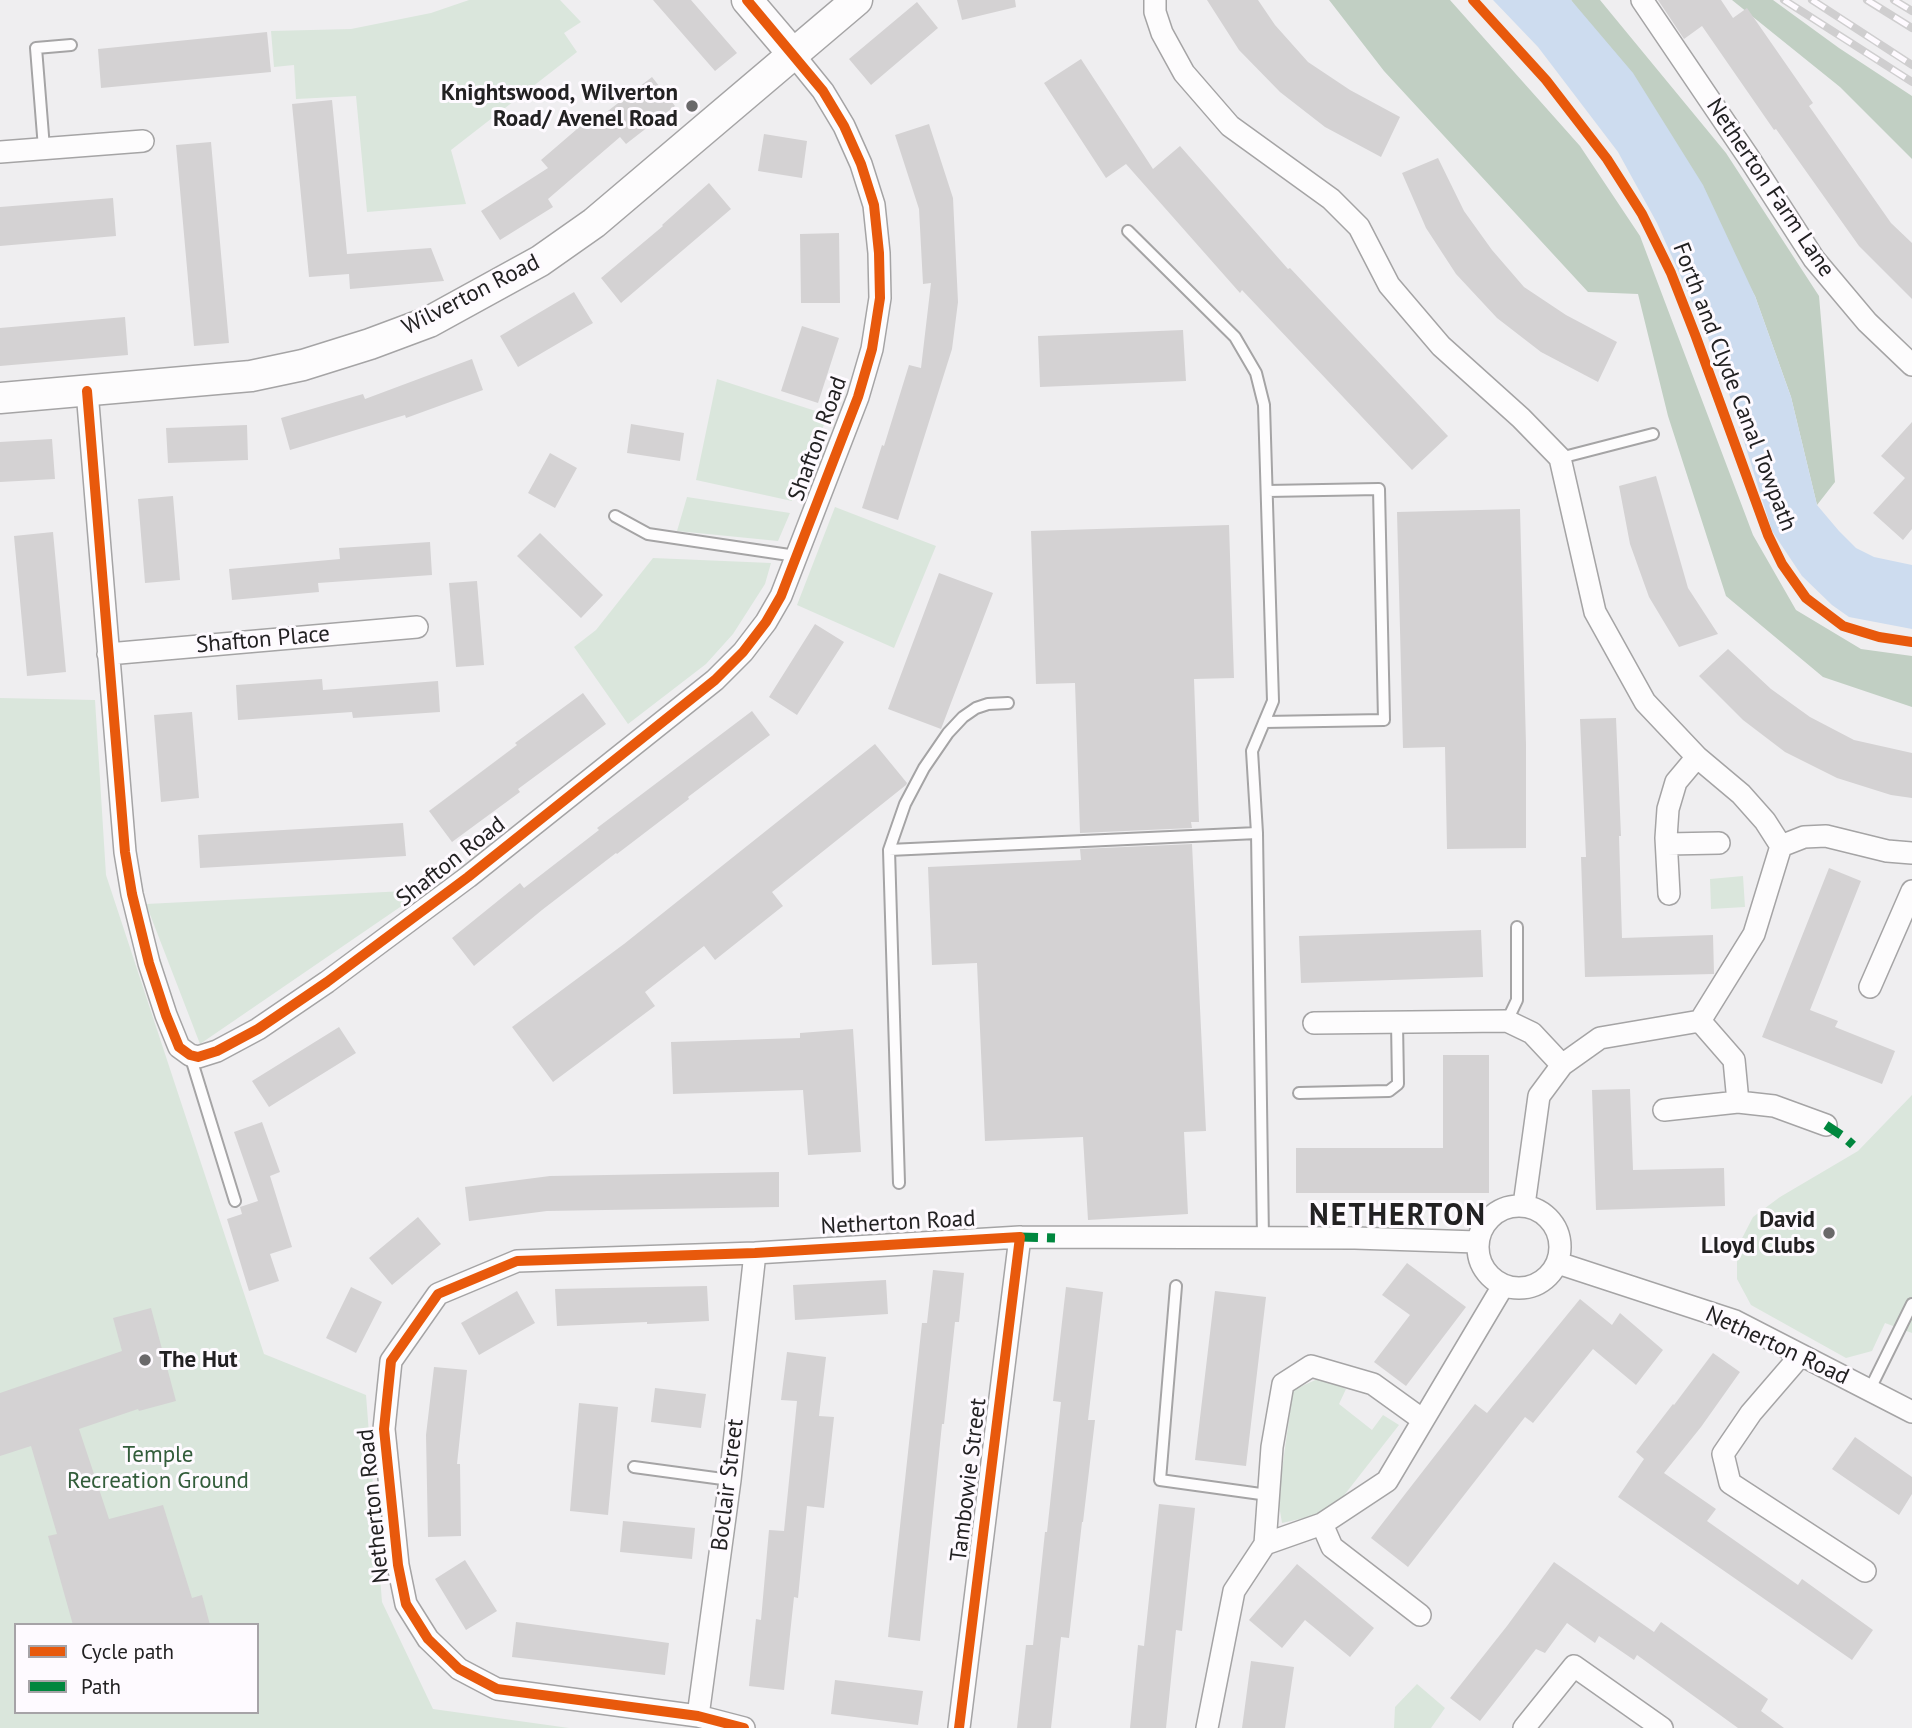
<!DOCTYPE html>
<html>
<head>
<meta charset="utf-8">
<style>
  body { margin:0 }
  #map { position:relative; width:1912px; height:1728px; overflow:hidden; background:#efeef0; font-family:"PT Sans",sans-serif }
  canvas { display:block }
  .legend { position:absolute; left:14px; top:1623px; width:245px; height:91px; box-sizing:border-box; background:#fefaff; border:2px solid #a6a3a7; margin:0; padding:9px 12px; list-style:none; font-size:21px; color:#222122 }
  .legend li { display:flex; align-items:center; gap:14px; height:35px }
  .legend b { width:35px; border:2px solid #a6a3a7 }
</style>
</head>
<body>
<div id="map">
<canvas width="1912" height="1728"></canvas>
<ul class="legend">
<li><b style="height:9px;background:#e8590c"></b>Cycle path</li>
<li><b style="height:9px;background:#00873e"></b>Path</li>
</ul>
</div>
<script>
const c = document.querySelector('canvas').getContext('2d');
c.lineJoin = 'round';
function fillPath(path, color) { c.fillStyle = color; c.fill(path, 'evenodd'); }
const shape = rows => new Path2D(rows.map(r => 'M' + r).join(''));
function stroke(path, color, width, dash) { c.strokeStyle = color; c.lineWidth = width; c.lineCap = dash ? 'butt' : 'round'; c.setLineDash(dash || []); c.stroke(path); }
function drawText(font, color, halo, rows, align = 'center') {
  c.font = font + ' "PT Sans",sans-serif'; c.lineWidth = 6; c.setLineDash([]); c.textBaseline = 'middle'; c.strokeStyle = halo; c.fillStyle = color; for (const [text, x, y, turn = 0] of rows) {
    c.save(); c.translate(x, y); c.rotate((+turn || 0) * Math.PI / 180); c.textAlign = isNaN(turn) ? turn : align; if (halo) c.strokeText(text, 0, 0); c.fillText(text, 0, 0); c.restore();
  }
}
fillPath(shape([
  [469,0,560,0,581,22,564,33,577,52,451,150,466,204,367,212,356,96,296,99,294,65,274,67,271,31,351,29,431,13],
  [717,379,828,415,792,501,696,480],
  [687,497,790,513,778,541,677,531],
  [835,507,936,546,894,648,797,605],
  [653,558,771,563,765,584,733,634,706,664,628,724,574,647,596,630],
  [0,698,95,700,106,875,264,1354,366,1395,382,1602,433,1709,569,1728,0,1728],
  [16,1625,257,1625,257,1712,16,1712],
  [1743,876,1745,907,1711,909,1710,879],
  [425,890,200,1044,146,904],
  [1912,1095,1912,1333,1885,1323,1872,1351,1846,1358,1751,1305,1737,1279,1737,1248,1753,1217,1780,1197,1858,1151],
  [1320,1378,1346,1389,1339,1404,1372,1430,1383,1415,1399,1425,1331,1512,1282,1523,1278,1499,1293,1390],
  [1417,1684,1445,1708,1431,1728,1394,1728,1395,1707]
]), '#dae6dc');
fillPath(shape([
  [1329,0,1450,0,1580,146,1640,236,1753,535,1796,610,1861,649,1912,656,1912,707,1823,677,1726,596,1668,416,1638,294,1588,292,1384,71],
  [1571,0,1600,0,1726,153,1819,296,1835,482,1817,505,1791,397,1755,296],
  [1732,0,1773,0,1839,48,1912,96,1912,159,1840,87]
]), '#c1cfc3');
fillPath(shape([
  [1493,0,1571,0,1633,73,1703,185,1755,296,1791,397,1817,505,1839,531,1856,548,1874,557,1912,565,1912,629,1849,617,1832,605,1802,576,1772,531,1720,365,1657,223,1618,152,1538,47]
]), '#cddcef');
fillPath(shape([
  [653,0,691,0,737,53,715,71],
  [957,0,1015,0,1016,7,962,20],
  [1207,0,1258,0,1275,25,1308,62,1350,90,1400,117,1381,157,1325,127,1280,92,1239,50],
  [1658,0,1721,0,1733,18,1747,8,1813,103,1809,106,1891,223,1912,243,1912,299,1859,246,1776,129,1774,130,1702,26,1684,39],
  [917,2,938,28,871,85,849,59],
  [267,32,271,72,101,88,98,49],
  [1081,59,1153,169,1180,146,1288,269,1290,268,1448,436,1412,470,1242,290,1240,293,1126,164,1106,178,1044,83],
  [652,77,675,106,626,144,620,137,548,199,553,207,500,240,481,211,548,168,541,160,584,123,587,127],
  [332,100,347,254,431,248,444,281,350,289,349,274,309,277,292,104],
  [929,124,953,198,958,302,952,349,898,520,862,508,882,445,884,446,909,365,921,368,931,283,923,284,919,209,895,135],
  [764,134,807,141,802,178,758,171],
  [211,142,229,343,194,346,176,145],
  [1438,158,1464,211,1492,250,1524,287,1566,315,1617,342,1598,382,1541,352,1497,318,1456,274,1426,228,1402,173],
  [709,183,731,209,621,303,601,278,663,226,662,225],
  [113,198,116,236,0,246,0,207],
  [839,233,840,303,801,303,800,234],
  [574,292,593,323,518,367,500,336],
  [125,317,128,355,0,366,0,328],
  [802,326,839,338,818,403,781,391],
  [1183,330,1186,381,1040,387,1038,336],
  [472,359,483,390,406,418,405,415,290,450,281,418,363,394,365,399],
  [1912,422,1912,529,1903,540,1873,513,1905,478,1881,456],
  [631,424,684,433,680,461,627,453],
  [247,425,248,460,168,463,166,428],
  [52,439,55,479,0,482,0,442],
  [550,453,577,468,555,508,528,493],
  [1656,476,1688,588,1718,634,1679,647,1649,597,1630,544,1619,486],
  [173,496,180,580,145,583,138,499],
  [1520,509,1526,745,1526,848,1447,849,1445,747,1403,748,1397,512],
  [1229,525,1234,678,1194,679,1199,822,1191,822,1192,828,1080,833,1075,683,1036,684,1031,531],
  [53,532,66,672,27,676,14,536],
  [540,533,603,595,581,618,517,556],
  [430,542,432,575,318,583,319,592,232,600,229,569,340,559,339,548],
  [939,573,993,593,941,729,888,709],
  [477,581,484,665,456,667,449,583],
  [815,624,844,642,797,715,769,697],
  [1728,649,1771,689,1810,717,1854,740,1912,753,1912,798,1891,795,1837,778,1785,752,1743,720,1699,676],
  [322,679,323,690,438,681,440,712,353,718,352,712,238,720,236,685],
  [583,693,606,724,518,789,520,792,452,842,429,811,517,745,515,743],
  [752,711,770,735,688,797,689,799,617,854,616,853,542,910,474,966,452,938,520,883,524,888,599,830,597,828],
  [192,712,199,798,161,802,154,715],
  [1616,718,1621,836,1619,836,1622,938,1713,935,1714,974,1585,977,1581,857,1586,857,1580,719],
  [875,744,907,783,906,785,772,892,783,906,715,960,704,946,645,992,655,1006,553,1082,512,1027,624,944],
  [403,823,406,856,200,868,198,835],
  [1192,844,1206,1131,1184,1132,1188,1214,1088,1220,1083,1137,985,1141,977,963,932,965,928,867,1081,860,1080,849],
  [1829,868,1861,881,1810,1010,1838,1021,1835,1027,1895,1051,1882,1084,1762,1037],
  [1481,930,1483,977,1301,983,1299,936],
  [339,1027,356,1053,269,1107,252,1081],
  [853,1029,861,1152,808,1155,803,1090,673,1094,671,1042,800,1038,800,1033],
  [1443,1055,1489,1055,1489,1193,1296,1193,1296,1148,1443,1148],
  [1630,1089,1633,1170,1724,1168,1725,1206,1596,1210,1592,1090],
  [262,1122,280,1172,270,1176,292,1247,270,1254,279,1281,249,1291,227,1219,242,1214,240,1207,258,1201,234,1132],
  [779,1172,779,1207,547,1211,469,1221,465,1187,550,1176],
  [418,1217,441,1244,392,1285,369,1258],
  [1407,1263,1466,1307,1406,1386,1374,1362,1410,1315,1382,1295],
  [933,1270,964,1273,959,1322,955,1322,944,1424,942,1424,920,1641,888,1637,922,1323,927,1323],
  [886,1280,888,1314,795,1320,793,1285],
  [707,1286,709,1321,647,1324,647,1322,557,1326,555,1289],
  [351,1287,382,1302,356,1353,326,1338],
  [1066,1287,1103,1292,1088,1420,1095,1420,1083,1522,1082,1522,1069,1638,1061,1637,1051,1728,1017,1728,1026,1645,1033,1645,1045,1532,1047,1532,1061,1402,1053,1401],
  [517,1291,535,1323,479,1355,461,1323],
  [1215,1291,1266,1297,1246,1466,1195,1460],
  [1580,1299,1612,1325,1620,1313,1663,1350,1636,1385,1593,1349,1533,1423,1525,1417,1408,1567,1371,1538,1475,1404,1487,1413],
  [151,1308,176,1401,139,1411,138,1409,79,1429,109,1519,163,1505,192,1598,202,1595,210,1625,73,1625,48,1536,57,1534,31,1446,0,1456,0,1393,122,1351,113,1318],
  [787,1352,826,1357,819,1416,834,1417,824,1508,807,1506,798,1598,794,1597,784,1690,749,1686,756,1619,761,1620,769,1530,784,1531,797,1401,781,1400],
  [1713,1353,1740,1372,1701,1427,1664,1473,1716,1509,1707,1521,1798,1585,1802,1579,1873,1630,1852,1660,1618,1497,1644,1459,1636,1452,1673,1404,1674,1405],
  [434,1367,467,1370,457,1464,460,1464,461,1536,428,1537,426,1435],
  [655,1388,706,1394,701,1428,651,1422],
  [579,1403,618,1407,608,1515,570,1511],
  [1855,1437,1912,1477,1912,1494,1899,1515,1832,1469],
  [1159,1504,1195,1508,1182,1631,1176,1630,1166,1728,1130,1728,1138,1645,1144,1646],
  [623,1521,695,1528,692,1559,620,1552],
  [465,1560,497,1611,466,1630,435,1579],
  [1554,1562,1654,1632,1661,1622,1768,1699,1761,1711,1784,1728,1738,1728,1637,1655,1634,1660,1599,1636,1595,1643,1567,1623,1545,1653,1536,1649,1480,1721,1450,1698,1507,1626],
  [1297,1564,1374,1628,1350,1657,1305,1620,1282,1648,1249,1620],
  [516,1622,669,1643,665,1675,512,1657],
  [1251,1661,1294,1667,1285,1728,1242,1728],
  [835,1680,923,1691,918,1725,831,1714]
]), '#d4d2d3');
const lane = shape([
  [44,148,36,48,71,45],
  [1128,231,1235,337,1256,373,1264,405,1273,701,1252,751,1257,833],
  [1560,458,1653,434],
  [615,516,648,534,796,556],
  [1264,722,1384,720,1379,489,1267,491],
  [889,850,905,804,924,768,948,733,963,717,976,708,988,704,1008,703],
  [1507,1021,1517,1000,1517,927],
  [190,1055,235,1201],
  [1299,1093,1389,1091,1398,1084,1397,1022],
  [899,1183,889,850,1257,833,1263,1238],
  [1176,1286,1160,1480,1268,1495],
  [1870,1389,1912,1304],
  [634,1467,730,1480]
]);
const street = shape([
  [1155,0,1155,12,1162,33,1184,73,1230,126,1331,199,1359,227,1389,285,1441,346,1521,418,1560,458,1595,612,1645,702,1697,757,1741,794,1765,821,1781,846,1754,934,1700,1021,1600,1038,1562,1065,1539,1096,1524,1205],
  [1642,0,1749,158,1814,259,1867,322,1912,365],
  [0,152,143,141],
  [87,391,125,852,132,894,149,963,166,1015,179,1047,190,1055,198,1057,217,1051,258,1029,327,982,468,877,715,680,743,652,766,622,781,596,858,397,872,349,880,298,879,253,874,205,861,164,844,126,823,91,793,54],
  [108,654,417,627],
  [1667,844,1719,843],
  [1781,846,1804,837,1826,836,1887,851,1912,853],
  [1669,894,1666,838,1668,809,1676,782,1697,757],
  [1870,987,1912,891],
  [1700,1021,1734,1060,1738,1102],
  [1314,1023,1507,1021,1532,1033,1562,1065],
  [1664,1110,1738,1102,1774,1106,1826,1125],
  '1478 1247a41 41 0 1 1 82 0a41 41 0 1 1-82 0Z',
  [1558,1263,1735,1321,1912,1412],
  [1801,1355,1751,1413,1723,1454,1730,1483,1865,1571],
  [1322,1524,1332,1547,1420,1615],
  [1265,1544,1272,1447,1283,1384,1311,1366,1373,1384,1423,1420],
  [698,1716,730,1480,755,1253],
  [744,1728,698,1716,497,1689,459,1669,428,1639,406,1604,398,1565,384,1429,391,1361,438,1294,517,1261,755,1253,1020,1237,1355,1238,1477,1242],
  [959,1728,1020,1237],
  [1207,1728,1234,1591,1265,1544,1322,1524,1387,1481,1503,1286],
  [1524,1728,1574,1666,1662,1728]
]);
const secondary = shape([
  [747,0,793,54],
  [0,398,251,376,303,365,370,344,429,322,540,261,594,223,857,0]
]);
stroke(lane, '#a5a4a5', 14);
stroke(street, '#a5a4a5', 24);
stroke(secondary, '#a5a4a5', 33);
stroke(lane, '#fdfcfd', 10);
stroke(street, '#fdfcfd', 21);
stroke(secondary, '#fdfcfd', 30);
const rail = shape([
  [1784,0,1912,82],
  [1812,0,1912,65],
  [1867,0,1912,28],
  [1894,0,1912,11]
]);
stroke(rail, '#cfcecf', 8);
stroke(rail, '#fefaff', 5, [16]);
stroke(shape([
  [1826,1125,1844,1137,1853,1145],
  [1020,1237,1055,1238]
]), '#00873e', 9, [18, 9]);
stroke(shape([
  [1473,0,1546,80,1607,159,1642,214,1671,273,1696,337,1768,535,1782,564,1806,598,1843,626,1879,637,1912,642],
  [87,391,125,852,132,894,149,963,166,1015,179,1047,190,1055,198,1057,217,1051,258,1029,327,982,468,877,715,680,743,652,766,622,781,596,858,397,872,349,880,298,879,253,874,205,861,164,844,126,823,91,747,0],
  [744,1728,698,1716,497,1689,459,1669,428,1639,406,1604,398,1565,384,1429,391,1361,438,1294,517,1261,755,1253,1020,1237,959,1728]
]), '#e8590c', 10);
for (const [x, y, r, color] of [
  [692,106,7,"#6a696a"],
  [1829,1233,7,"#6a696a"],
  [145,1360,7,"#6a696a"]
]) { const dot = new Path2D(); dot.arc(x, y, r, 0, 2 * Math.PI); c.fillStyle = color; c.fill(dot); stroke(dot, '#fefaff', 2.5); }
drawText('bold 23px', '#222122', '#fefaff', [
  ["Knightswood, Wilverton",678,93],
  ["Road/ Avenel Road",678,119],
  ["David",1815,1220],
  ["Lloyd Clubs",1815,1246],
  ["The Hut",159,1360,"left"]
], 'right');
drawText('23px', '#222122', '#fefaff', [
  ["Netherton Farm Lane",1770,188,56],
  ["Wilverton Road",471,295,-27],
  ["Forth and Clyde Canal Towpath",1734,387,69],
  ["Shafton Road",818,439,-70],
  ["Shafton Place",263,640,-5],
  ["Shafton Road",451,862,-38],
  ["Netherton Road",898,1223,-3],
  ["Netherton Road",1777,1346,25],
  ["Tambowie Street",969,1480,-83],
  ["Boclair Street",728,1485,-83],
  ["Netherton Road",374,1506,-96]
]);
drawText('23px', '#325c3a', '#fefaff', [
  ["Temple",158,1455],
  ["Recreation Ground",158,1481]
]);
c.letterSpacing = '2px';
drawText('bold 30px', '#222122', '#fefaff', [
  ["NETHERTON",1398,1216]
]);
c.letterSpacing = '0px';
</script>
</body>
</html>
